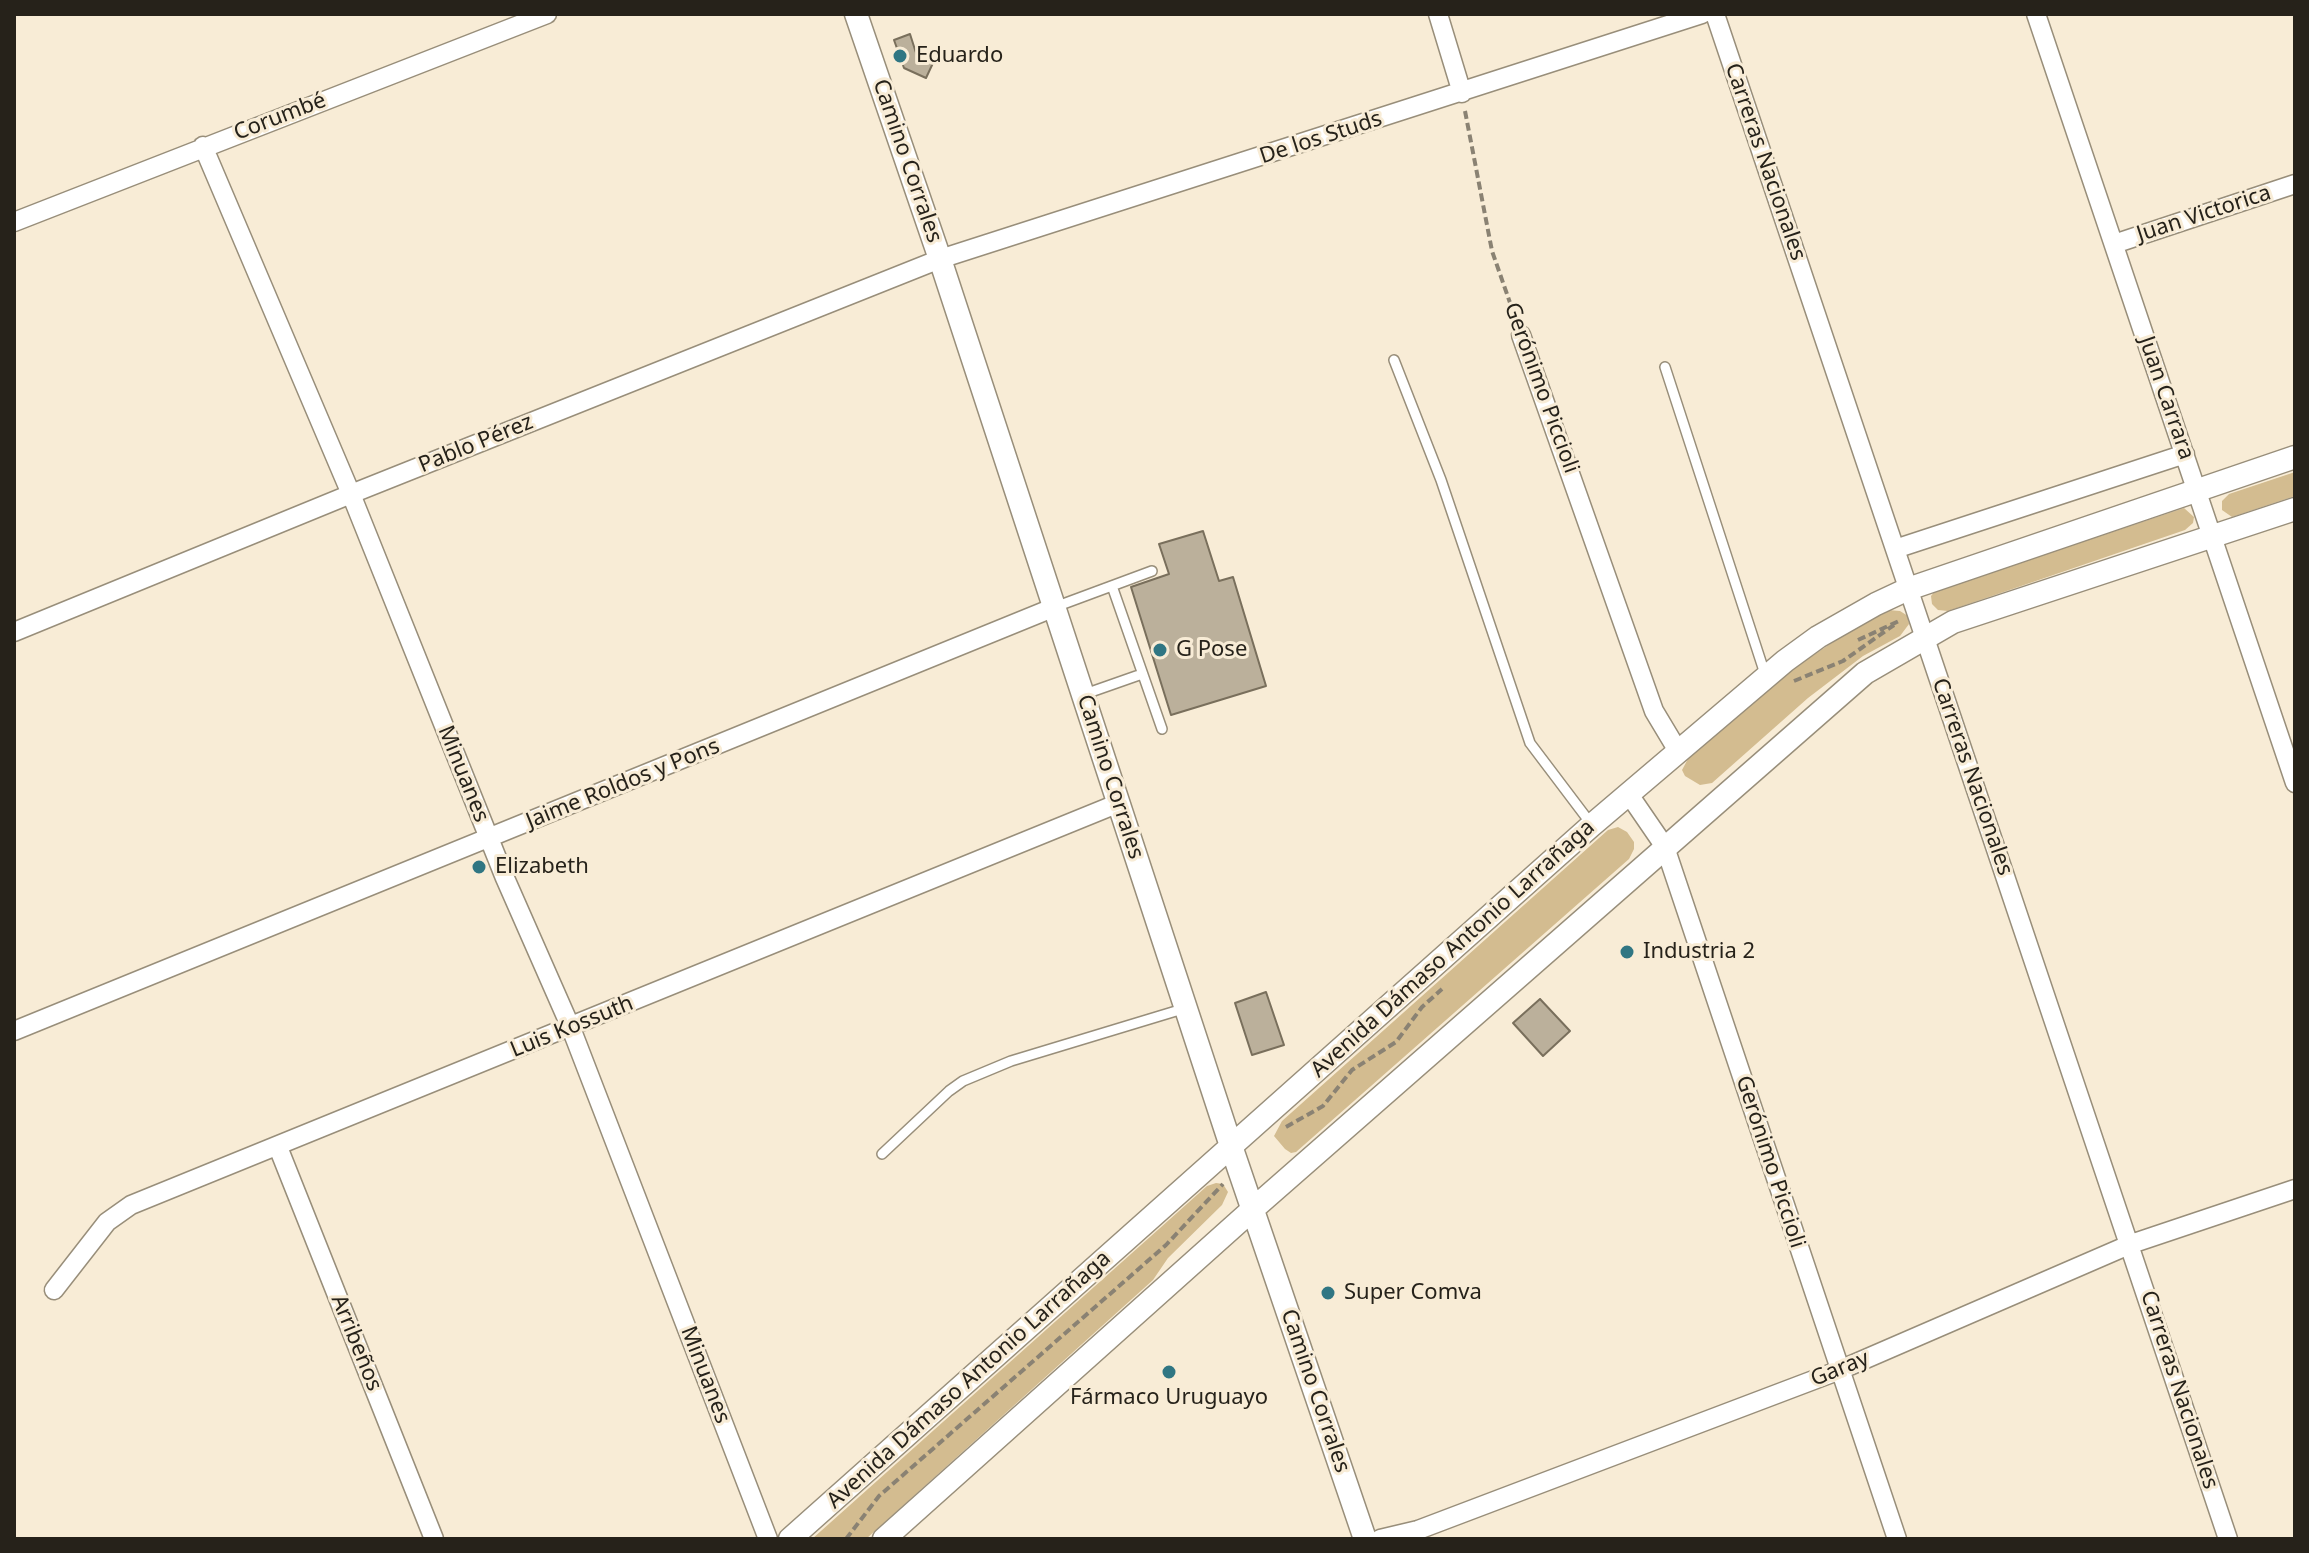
<!DOCTYPE html>
<html>
<head>
<meta charset="utf-8">
<style>
  body { margin:0 }
  #map { position:relative; width:2309px; height:1553px; overflow:hidden; background:#f8ecd6; font-family:"Noto Sans",sans-serif }
  canvas { display:block }
  .frame { position:absolute; inset:0; border:16px solid #26221a; pointer-events:none }
</style>
</head>
<body>
<div id="map">
<canvas width="2309" height="1553"></canvas>
<div class="frame"></div>
</div>
<script>
const c = document.querySelector('canvas').getContext('2d');
c.lineJoin = 'round';
function fillPath(path, color) { c.fillStyle = color; c.fill(path, 'evenodd'); }
const shape = rows => new Path2D(rows.map(r => 'M' + r).join(''));
function stroke(path, color, width, dash) { c.strokeStyle = color; c.lineWidth = width; c.lineCap = dash ? 'butt' : 'round'; c.setLineDash(dash || []); c.stroke(path); }
function drawText(font, color, halo, rows, align = 'center') {
  c.font = font + ' "Noto Sans",sans-serif'; c.lineWidth = 6; c.setLineDash([]); c.textBaseline = 'middle'; c.strokeStyle = halo; c.fillStyle = color; for (const [text, x, y, turn = 0] of rows) {
    c.save(); c.translate(x, y); c.rotate((+turn || 0) * Math.PI / 180); c.textAlign = isNaN(turn) ? turn : align; if (halo) c.strokeText(text, 0, 0); c.fillText(text, 0, 0); c.restore();
  }
}
fillPath(shape([
  [2295,472,2295,496,2232,517,2222,510,2222,501,2229,494],
  [2184,508,2194,517,2193,523,2185,530,1948,611,1938,610,1932,604,1931,596,1935,591],
  [1888,610,1900,611,1908,616,1909,624,1900,636,1863,656,1808,698,1712,783,1700,785,1685,776,1682,770,1689,757,1766,687,1839,638],
  [1618,827,1627,832,1634,842,1634,849,1629,859,1296,1152,1291,1153,1285,1149,1274,1136,1282,1121,1608,830],
  [1216,1183,1223,1184,1228,1192,1222,1205,1168,1258,1153,1280,866,1539,812,1539,1207,1186]
]), '#d3bc90');
const building = shape([
  [910,34,917,56,933,63,926,78,904,68,894,40,910,34],
  [1203,531,1219,581,1233,577,1266,686,1171,715,1131,587,1169,574,1159,544,1203,531],
  [1266,992,1284,1045,1252,1055,1235,1003,1266,992],
  [1540,999,1570,1031,1543,1056,1513,1023,1540,999]
]);
fillPath(building, '#bbb09b');
stroke(building, '#796f5c', 2);
const service = shape([
  [1394,360,1441,480,1530,743,1592,825],
  [1665,367,1766,677],
  [1112,586,1162,729],
  [1055,607,1152,571],
  [1085,694,1142,674],
  [882,1154,949,1091,963,1081,1011,1061,1186,1008]
]);
const minor = shape([
  [1438,14,1462,93],
  [1715,14,2228,1539],
  [2036,14,2295,783],
  [203,146,351,494,505,878,571,1028,768,1539],
  [14,222,547,14],
  [2114,244,2295,184],
  [1521,335,1654,711,1678,751],
  [1895,549,2185,454],
  [14,632,351,494,940,259,1702,14],
  [1628,793,1665,847,1897,1539],
  [14,1031,1055,607],
  [278,1147,434,1539],
  [54,1290,107,1222,131,1205,1119,803],
  [1380,1539,1418,1530,1840,1370,2131,1244,2295,1189]
]);
const tertiary = shape([
  [856,14,940,259,1231,1146,1365,1539],
  [790,1539,1592,825,1785,661,1818,637,1876,604,1908,589,2295,457],
  [884,1539,1253,1209,1865,673,1953,622,2295,509]
]);
stroke(service, '#988e7a', 12);
stroke(minor, '#988e7a', 21);
stroke(tertiary, '#988e7a', 25);
stroke(shape([
  [1465,111,1492,251,1516,320],
  [1858,640,1901,620],
  [1794,681,1843,661,1894,625],
  [1286,1127,1323,1106,1352,1070,1396,1042,1422,1007,1442,989],
  [846,1539,879,1496,1166,1245,1223,1184]
]), '#8a8273', 4, [8, 4]);
stroke(service, '#fff', 9);
stroke(minor, '#fff', 18);
stroke(tertiary, '#fff', 22);
for (const [x, y, r, color] of [
  [900,56,8,"#307683"],
  [1160,650,8,"#307683"],
  [479,867,8,"#307683"],
  [1627,952,8,"#307683"],
  [1328,1293,8,"#307683"],
  [1169,1372,8,"#307683"]
]) { const dot = new Path2D(); dot.arc(x, y, r, 0, 2 * Math.PI); c.fillStyle = color; c.fill(dot); stroke(dot, '#f8ecd6', 3); }
drawText('22px', '#26221a', '#f8ecd6', [
  ["Eduardo",916,56],
  ["G Pose",1176,650],
  ["Elizabeth",495,867],
  ["Industria 2",1643,952],
  ["Super Comva",1344,1293],
  ["Fármaco Uruguayo",1169,1398,"center"]
], 'left');
drawText('22px', '#26221a', '#f8ecd6', [
  ["Corumbé",280,117,-21],
  ["De los Studs",1321,138,-18],
  ["Camino Corrales",907,161,71],
  ["Carreras Nacionales",1765,162,71],
  ["Juan Victorica",2204,214,-18],
  ["Gerónimo Piccioli",1541,388,70],
  ["Juan Carrara",2166,398,71],
  ["Pablo Pérez",476,444,-22],
  ["Minuanes",463,774,68],
  ["Camino Corrales",1110,777,72],
  ["Carreras Nacionales",1972,777,71],
  ["Jaime Roldos y Pons",623,784,-22],
  ["Avenida Dámaso Antonio Larrañaga",1453,949,-42],
  ["Luis Kossuth",572,1027,-22],
  ["Gerónimo Piccioli",1770,1162,72],
  ["Arribeños",356,1343,68],
  ["Garay",1840,1369,-22],
  ["Minuanes",705,1375,69],
  ["Avenida Dámaso Antonio Larrañaga",969,1380,-42],
  ["Carreras Nacionales",2179,1390,72],
  ["Camino Corrales",1315,1391,71]
]);
</script>
</body>
</html>
